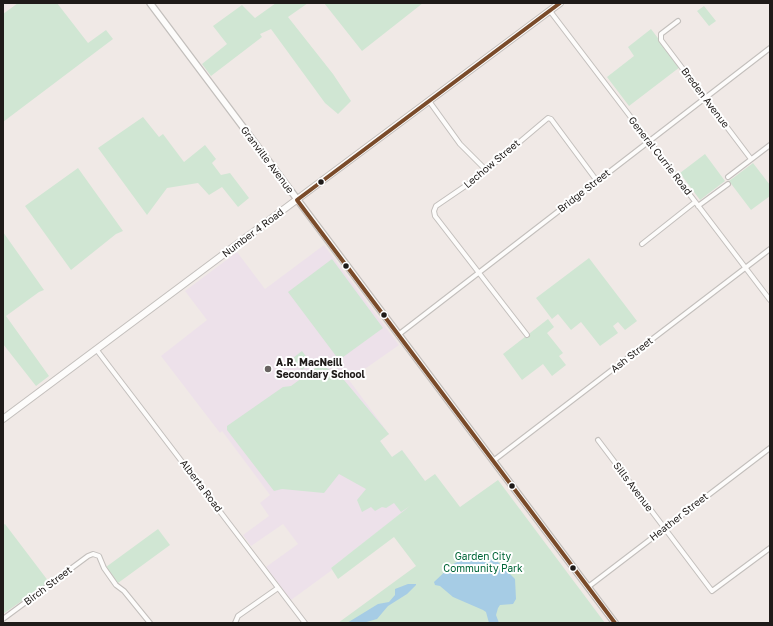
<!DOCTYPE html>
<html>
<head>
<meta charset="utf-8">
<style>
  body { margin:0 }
  #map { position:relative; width:773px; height:626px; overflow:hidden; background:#f0e9e6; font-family:"Golos Text",sans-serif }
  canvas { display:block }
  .frame { position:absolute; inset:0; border:4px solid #1f1b19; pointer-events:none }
</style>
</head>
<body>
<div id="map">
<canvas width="773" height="626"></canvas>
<div class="frame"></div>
</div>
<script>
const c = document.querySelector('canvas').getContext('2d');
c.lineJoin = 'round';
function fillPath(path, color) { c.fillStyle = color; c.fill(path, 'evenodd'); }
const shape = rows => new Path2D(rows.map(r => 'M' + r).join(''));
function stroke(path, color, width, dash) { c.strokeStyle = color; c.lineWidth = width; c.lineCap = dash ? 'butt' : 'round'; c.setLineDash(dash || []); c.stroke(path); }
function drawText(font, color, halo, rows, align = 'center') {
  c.font = font + ' "Golos Text",sans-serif'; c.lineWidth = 4; c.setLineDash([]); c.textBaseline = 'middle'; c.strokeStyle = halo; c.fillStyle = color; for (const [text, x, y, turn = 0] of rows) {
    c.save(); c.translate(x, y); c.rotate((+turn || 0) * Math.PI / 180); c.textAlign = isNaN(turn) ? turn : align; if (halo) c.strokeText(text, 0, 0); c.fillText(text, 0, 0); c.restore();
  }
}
fillPath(shape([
  [324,245,399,345,349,380,389,434,380,441,392,457,402,450,432,490,331,568,332,570,291,600,266,567,298,544,283,524,251,546,243,535,269,516,260,503,270,495,222,431,220,433,161,356,207,320,185,291,237,252,265,289]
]), '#ede1ea');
fillPath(shape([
  [18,3,57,3,88,43,106,30,113,39,3,122,3,14],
  [276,3,308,3,288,17,333,74,351,101,338,114,325,103,271,29,260,34,262,37,211,76,202,64,227,44,213,26,242,5,255,18],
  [324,3,423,3,362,51],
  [704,6,716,21,709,26,697,11],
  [651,29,680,67,629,106,607,77,634,56,628,47],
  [143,117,159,137,163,134,184,162,205,145,216,159,212,163,221,175,230,173,249,198,238,207,222,187,209,195,198,183,167,188,147,215,98,148],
  [705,154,725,181,700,200,680,173],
  [753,163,770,185,770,196,751,210,729,181],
  [78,168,123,231,116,234,71,270,25,206],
  [3,232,44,290,39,292,6,316,49,376,36,386,3,344],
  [589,258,637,321,625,330,618,322,613,326,618,333,600,346,581,322,571,330,558,314,552,319,536,298],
  [332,259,383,328,339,360,288,292],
  [548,319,554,327,547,333,563,353,559,356,566,365,552,376,543,364,522,380,503,354],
  [302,351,311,363,302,370,293,358],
  [321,364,344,380,389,434,380,441,392,457,402,450,425,481,435,474,460,507,498,480,605,623,338,623,416,566,394,537,338,579,331,568,410,506,401,512,394,503,386,508,382,507,375,511,371,507,362,512,357,500,366,489,339,474,324,493,282,489,274,491,227,430,227,426,283,387,291,386],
  [5,524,49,582,3,614,3,525],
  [158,529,170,545,118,583,106,567]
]), '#d0e6d3');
fillPath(shape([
  [479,555,496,560,515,579,516,599,513,604,500,605,498,608,496,615,499,623,489,623,486,612,483,610,453,597,440,586,435,585,434,582,453,564,470,556],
  [408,584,416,584,416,585,407,594,388,606,377,619,363,623,347,623,378,604,389,602,395,595,395,589]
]), '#a6cce5');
const minor = shape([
  [550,11,770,300],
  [678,21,661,34,661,40,751,159],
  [429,101,460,144,486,170],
  [728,177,770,145],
  [698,206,728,184],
  [642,244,695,202],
  [398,335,770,48],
  [527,335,435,216,434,211,436,206,477,178,548,118,551,119,597,181],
  [96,349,305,623],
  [598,440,712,591,770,548],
  [493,461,770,249],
  [588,587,770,448],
  [3,619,88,556,93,554,99,556,104,568,116,585,124,591,150,623],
  [235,623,238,616,278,588]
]);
const tertiary = shape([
  [150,3,615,623]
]);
const secondary = shape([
  [3,419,560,3]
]);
stroke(minor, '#c3bfbc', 6);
stroke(tertiary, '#c3bfbc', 8);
stroke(secondary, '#c3bfbc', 8);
stroke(minor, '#fdfcfb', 4);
stroke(tertiary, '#fdfcfb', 5.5);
stroke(secondary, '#fdfcfb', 6);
stroke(shape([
  [297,200,615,623],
  [297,200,560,3]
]), '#7a4b2a', 4);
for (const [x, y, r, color] of [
  [321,182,3.5,"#1f1b19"],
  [346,266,3.5,"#1f1b19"],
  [384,315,3.5,"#1f1b19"],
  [268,369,4,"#686361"],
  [512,486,3.5,"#1f1b19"],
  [573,568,3.5,"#1f1b19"]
]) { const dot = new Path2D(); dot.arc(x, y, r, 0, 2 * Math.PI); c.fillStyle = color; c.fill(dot); stroke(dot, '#fff', 1.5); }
drawText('10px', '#1f1b19', '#fff', [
  ["Breden Avenue",705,98,53],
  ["General Currie Road",660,156,52],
  ["Granville Avenue",267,160,53],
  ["Lechow Street",492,164,-40],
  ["Bridge Street",584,191,-38],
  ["Number 4 Road",253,233,-37],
  ["Ash Street",632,355,-38],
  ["Alberta Road",201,486,53],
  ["Sills Avenue",633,487,53],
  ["Heather Street",679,517,-38],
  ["Birch Street",48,586,-37]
]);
drawText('bold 10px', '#1f1b19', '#fff', [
  ["A.R. MacNeill",276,363],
  ["Secondary School",276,375]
], 'left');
drawText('10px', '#006537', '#fff', [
  ["Garden City",483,557],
  ["Community Park",483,569]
]);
</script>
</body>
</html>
